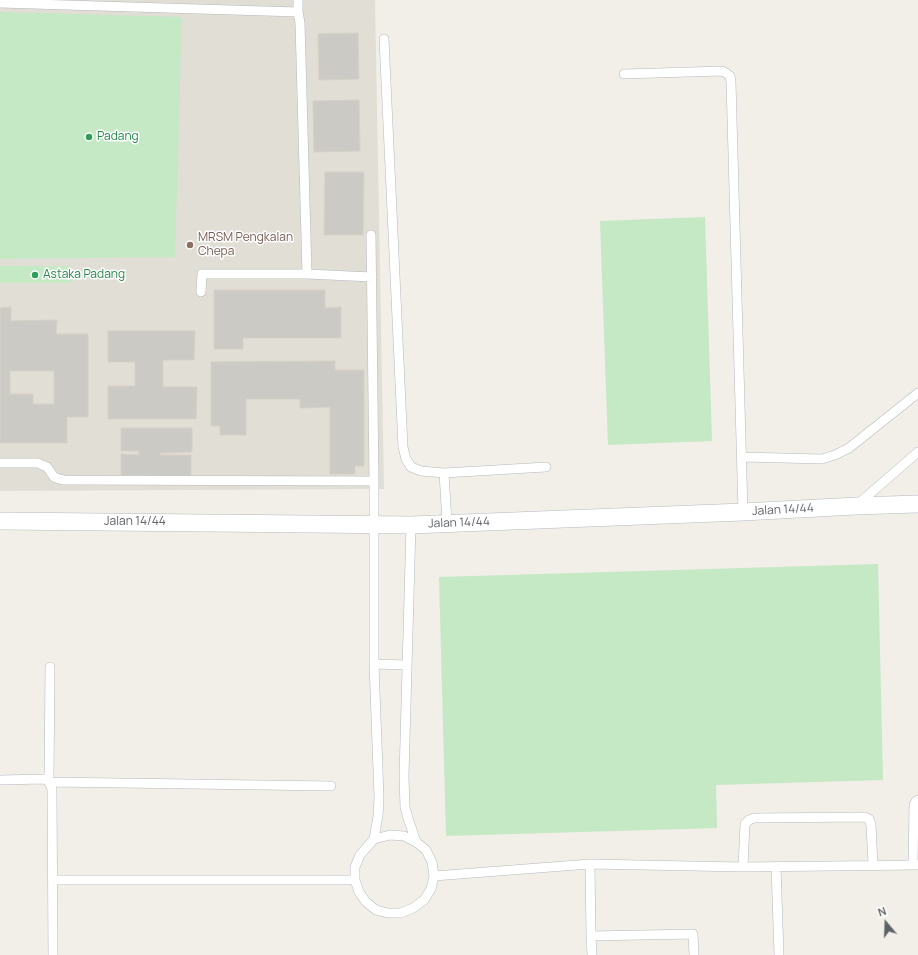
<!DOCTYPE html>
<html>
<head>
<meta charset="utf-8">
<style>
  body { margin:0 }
  #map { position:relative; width:918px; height:955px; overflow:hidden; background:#f1efe8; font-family:Manrope,sans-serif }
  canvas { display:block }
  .north { position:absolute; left:866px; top:903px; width:40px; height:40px; -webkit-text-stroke:3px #fff; paint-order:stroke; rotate:341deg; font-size:11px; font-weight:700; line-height:16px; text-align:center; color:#5f6368 }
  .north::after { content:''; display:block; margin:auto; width:14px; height:18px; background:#5f6368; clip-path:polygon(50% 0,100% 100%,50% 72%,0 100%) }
</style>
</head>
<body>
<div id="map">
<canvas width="918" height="955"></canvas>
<div class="north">N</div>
</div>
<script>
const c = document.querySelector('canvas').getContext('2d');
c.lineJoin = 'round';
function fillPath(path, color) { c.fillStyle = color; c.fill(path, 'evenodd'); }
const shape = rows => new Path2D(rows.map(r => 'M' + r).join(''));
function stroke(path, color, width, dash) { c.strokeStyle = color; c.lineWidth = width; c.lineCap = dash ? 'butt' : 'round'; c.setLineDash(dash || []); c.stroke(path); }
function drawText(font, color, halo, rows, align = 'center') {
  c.font = font + ' Manrope,sans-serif'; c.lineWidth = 3; c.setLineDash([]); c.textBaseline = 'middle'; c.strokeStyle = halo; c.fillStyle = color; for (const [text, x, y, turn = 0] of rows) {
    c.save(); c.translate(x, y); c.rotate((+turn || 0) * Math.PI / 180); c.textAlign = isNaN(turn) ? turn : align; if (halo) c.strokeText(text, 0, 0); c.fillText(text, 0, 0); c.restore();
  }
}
fillPath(shape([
  [0,0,375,0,384,489,0,491]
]), '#e1ded6');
fillPath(shape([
  [0,12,182,17,175,257,0,259],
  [705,217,712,441,608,445,600,221],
  [0,266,71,266,71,283,0,283],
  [878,564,883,780,716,785,717,828,446,836,439,577]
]), '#c5e8c5');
const building = shape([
  [358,33,359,79,319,80,318,34,358,33],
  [359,100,360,151,314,152,313,101,359,100],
  [325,172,364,172,363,235,324,235,325,172],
  [214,290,325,290,325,308,341,307,341,338,243,338,243,349,214,349,214,290],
  [11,307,11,321,57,320,56,334,88,334,88,417,67,417,67,443,0,443,0,308,11,307],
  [10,371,54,371,54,404,33,404,33,394,10,394,10,371],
  [108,331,195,331,194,360,163,360,163,387,197,387,196,419,108,419,108,386,135,386,135,362,108,362,108,331],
  [335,361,335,370,364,370,364,466,355,466,355,474,330,474,330,407,300,408,300,399,246,399,246,435,220,435,220,426,211,426,211,362,335,361],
  [121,428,192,428,192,452,160,453,160,455,191,455,191,476,121,476,121,454,139,455,139,451,121,451,121,428]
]);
fillPath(building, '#cccac5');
stroke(building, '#d6d1c6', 1);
const service = shape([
  [298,0,298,12],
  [0,3,298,12,300,23,307,274],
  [384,39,403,447,406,459,411,467,421,471,444,473,546,467],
  [624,74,722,71,726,73,730,76,731,82,743,512],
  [371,235,374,481,374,664,379,797,378,816,374,839],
  [201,292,202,274,307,274,372,277],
  [742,457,822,459,835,455,849,448,918,393],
  [0,463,38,463,42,465,47,467,54,477,59,479,64,480,374,481],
  [444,473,447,523],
  [857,505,918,452],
  [411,525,404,776,405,807,408,818,416,842],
  [374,664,407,665],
  [50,667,49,782,331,786],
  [0,780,44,779,49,782,52,789,53,955],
  [390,835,404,836,416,842,426,850,432,862,434,876,431,889,424,900,413,908,401,913,388,913,376,910,366,902,359,892,355,880,355,867,360,855,374,839,390,835],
  [590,864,591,936,693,934,694,955],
  [913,865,914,805,916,801,918,800],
  [776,866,779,955],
  [743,867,745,824,749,820,754,818,865,817,869,819,871,825,873,865],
  [434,876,590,864,743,867,918,865],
  [53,880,355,880],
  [591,936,592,955]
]);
const minor = shape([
  [0,521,411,525,743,512,856,506,918,504]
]);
stroke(service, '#b5b8bc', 10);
stroke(minor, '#b5b8bc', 18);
stroke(service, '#fff', 9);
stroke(minor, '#fff', 17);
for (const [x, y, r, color] of [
  [89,137,4,"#2e9e5b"],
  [190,245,4,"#8d6e63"],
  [35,275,4,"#2e9e5b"]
]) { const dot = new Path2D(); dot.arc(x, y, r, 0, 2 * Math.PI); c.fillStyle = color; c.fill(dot); stroke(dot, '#fff', 1.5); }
drawText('12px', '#27864d', '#fff', [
  ["Padang",97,137],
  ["Astaka Padang",43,275]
], 'left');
drawText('12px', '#785e54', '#fff', [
  ["MRSM Pengkalan",198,238],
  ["Chepa",198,252]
], 'left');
drawText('12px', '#5f6368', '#fff', [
  ["Jalan 14/44",783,510,-3],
  ["Jalan 14/44",135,522],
  ["Jalan 14/44",459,523,-2]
]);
</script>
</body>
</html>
